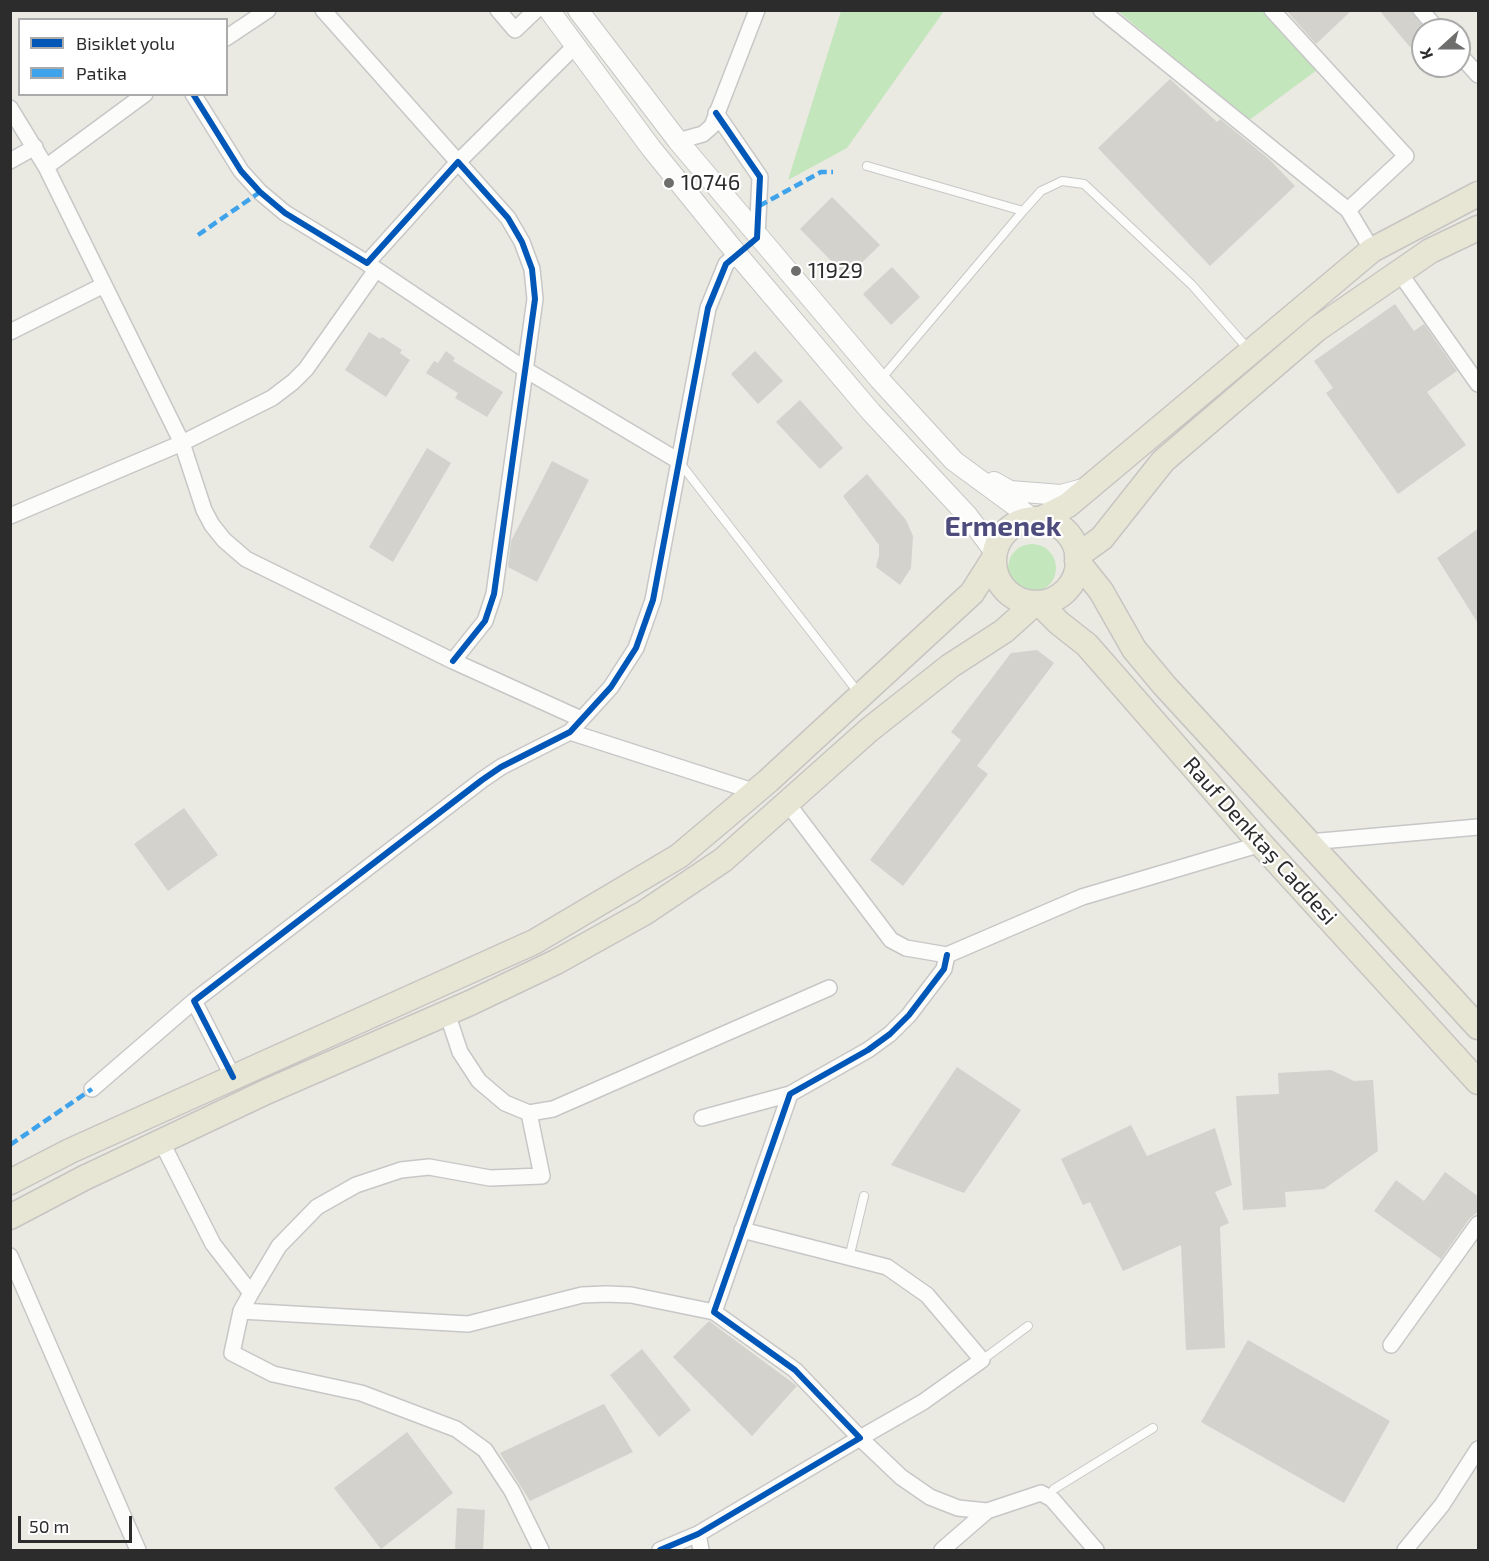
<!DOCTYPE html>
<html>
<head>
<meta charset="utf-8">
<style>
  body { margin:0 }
  #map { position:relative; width:1489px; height:1561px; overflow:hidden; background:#eae9e2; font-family:"Exo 2",sans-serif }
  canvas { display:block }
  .frame { position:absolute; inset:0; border:12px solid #2c2c2c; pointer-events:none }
  .legend { position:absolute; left:18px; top:18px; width:210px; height:78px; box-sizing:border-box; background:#fff; border:2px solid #ababab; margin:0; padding:8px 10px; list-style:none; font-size:18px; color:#2c2c2c }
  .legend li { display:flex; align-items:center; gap:12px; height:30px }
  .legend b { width:30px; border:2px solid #ababab }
  .north { position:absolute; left:1411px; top:18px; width:60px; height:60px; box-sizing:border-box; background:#fff; border:2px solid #ababab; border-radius:50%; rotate:249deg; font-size:16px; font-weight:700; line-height:24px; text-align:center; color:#2c2c2c }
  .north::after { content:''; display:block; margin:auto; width:21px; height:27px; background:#6e6e6c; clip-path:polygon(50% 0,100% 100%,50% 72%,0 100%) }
  .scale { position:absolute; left:18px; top:1516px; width:114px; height:27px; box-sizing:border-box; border:3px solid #2c2c2c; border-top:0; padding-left:8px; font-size:18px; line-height:21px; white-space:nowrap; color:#2c2c2c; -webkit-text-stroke:4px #fff; paint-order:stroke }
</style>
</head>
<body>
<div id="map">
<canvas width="1489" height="1561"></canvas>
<div class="frame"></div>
<ul class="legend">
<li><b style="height:8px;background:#0057b8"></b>Bisiklet yolu</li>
<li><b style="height:8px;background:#3ea3eb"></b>Patika</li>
</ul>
<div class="north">K</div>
<div class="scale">50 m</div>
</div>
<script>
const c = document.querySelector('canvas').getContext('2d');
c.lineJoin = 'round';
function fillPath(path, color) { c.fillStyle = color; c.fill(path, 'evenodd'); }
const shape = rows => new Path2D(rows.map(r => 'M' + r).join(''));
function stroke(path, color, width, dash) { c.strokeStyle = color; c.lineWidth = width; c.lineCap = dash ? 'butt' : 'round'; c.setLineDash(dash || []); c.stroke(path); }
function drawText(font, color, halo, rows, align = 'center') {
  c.font = font + ' "Exo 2",sans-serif'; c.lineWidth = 4.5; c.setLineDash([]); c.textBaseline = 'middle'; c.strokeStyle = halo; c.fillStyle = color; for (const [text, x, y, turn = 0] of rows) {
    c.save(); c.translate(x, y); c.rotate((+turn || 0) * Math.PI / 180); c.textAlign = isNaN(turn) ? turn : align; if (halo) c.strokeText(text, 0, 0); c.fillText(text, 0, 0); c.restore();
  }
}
fillPath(shape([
  [841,11,944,11,847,148,788,180],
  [1118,11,1263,11,1317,70,1248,121],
  '1008 568a24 24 0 1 1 48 0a24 24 0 1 1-48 0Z'
]), '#c4e6bc');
fillPath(shape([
  [1286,10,1352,10,1316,44],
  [1379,10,1411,10,1425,30,1423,36,1410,47],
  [1170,79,1217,122,1220,119,1269,159,1295,186,1210,266,1098,148],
  [832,197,880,245,847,277,800,229],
  [892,267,920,297,891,325,863,294],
  [1395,304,1414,331,1424,324,1457,371,1427,392,1466,445,1398,494,1326,393,1333,388,1314,361],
  [369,332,380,339,382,337,402,350,400,353,410,360,386,397,345,370],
  [446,351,455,358,453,361,503,392,487,417,455,398,458,393,426,373,434,361,438,363],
  [755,351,783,381,758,404,731,374],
  [800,400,843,448,820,469,776,422],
  [427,448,451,463,393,562,369,547],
  [552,461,589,480,537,582,508,567,511,541],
  [867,474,906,520,913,536,911,568,900,585,876,567,879,556,879,545,843,496],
  [1479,528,1479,625,1437,558],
  [1037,650,1054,663,977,766,988,774,903,886,870,860,961,740,951,732,1011,653],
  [184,808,218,855,168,891,134,844],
  [957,1067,1021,1110,964,1193,891,1165],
  [1331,1070,1354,1081,1373,1080,1378,1151,1324,1189,1285,1192,1286,1207,1243,1210,1236,1096,1279,1094,1278,1073],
  [1131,1125,1147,1156,1215,1128,1232,1185,1215,1192,1229,1223,1220,1227,1225,1348,1186,1350,1181,1245,1123,1271,1090,1202,1083,1205,1061,1159],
  [1445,1172,1479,1197,1479,1211,1470,1218,1441,1259,1374,1211,1396,1180,1424,1201],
  [709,1321,797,1386,752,1436,673,1357],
  [1248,1340,1390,1421,1344,1503,1201,1422],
  [642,1349,691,1410,659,1437,610,1375],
  [604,1404,633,1452,530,1501,500,1453],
  [407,1432,453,1493,381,1549,334,1488],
  [457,1508,485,1510,483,1551,455,1551]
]), '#d3d2cd');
const service = shape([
  [867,166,1023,211],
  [881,379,1023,211,1041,191,1062,181,1084,184,1192,285,1249,350],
  [680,463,854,687],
  [849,1258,864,1196],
  [982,1360,1028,1326],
  [1048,1496,1054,1489,1153,1428]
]);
const minor = shape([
  [323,10,458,162,575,46],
  [498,10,515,30,536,10],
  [1101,10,1348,210,1372,250],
  [1272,10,1406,156,1348,210],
  [1421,10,1438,30],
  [226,38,268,10],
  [1459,54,1478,75],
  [145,94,46,167,182,443,272,398,293,382,306,369,376,270],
  [193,94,241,171,260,192,285,213,367,263,458,162,508,218,522,242,532,269,535,299,494,594,485,621,453,661],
  [10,108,46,167],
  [716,113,760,177,757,238],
  [678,141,703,134,712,126,757,10],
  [10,161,35,147],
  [368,264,526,370,677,460],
  [1399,272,1478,384],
  [10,332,104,285],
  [10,516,182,443,204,510,212,525,224,540,246,559,453,661,581,719],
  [570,732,756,792],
  [788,804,891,940,906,948,947,955,1082,897,1261,844],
  [1309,842,1478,827],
  [447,1013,460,1052,479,1081,505,1103,529,1113,553,1109,829,988],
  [233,1077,194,1001,482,780,501,767,570,732,611,687,636,648,653,600,708,308,726,264,737,254],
  [92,1089,194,1001],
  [529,1113,542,1176,490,1178,429,1167,401,1170,356,1185,317,1207,279,1246,251,1293,241,1311,232,1353,273,1374,361,1393,456,1429,485,1450,512,1491,541,1550],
  [702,1118,790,1094],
  [161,1141,213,1244,251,1293],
  [742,1230,887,1267,927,1295,982,1360,923,1402,860,1438,901,1477,930,1497,958,1508,987,1511],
  [10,1256,138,1550],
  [241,1311,468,1324,582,1295,606,1294,631,1295,714,1312],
  [1391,1345,1478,1224],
  [698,1534,701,1550],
  [660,1550,698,1534,860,1438,795,1370,714,1312,790,1094,868,1050,890,1034,909,1015,944,969,947,955],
  [942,1550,987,1511,1041,1493,1052,1499,1096,1550],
  [1405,1550,1442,1505,1478,1449]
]);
const tertiary = shape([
  [549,10,651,148,737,254,871,412,967,515,995,552],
  [578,10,678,141,880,380,954,461,1033,519],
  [994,482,1010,491,1036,493,1061,495,1087,488]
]);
const primary = shape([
  '994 561a42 42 0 1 1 84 0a42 42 0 1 1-84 0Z',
  [1039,520,1068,505,1372,250,1478,194],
  [1077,556,1102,538,1163,461,1317,329,1430,251,1478,228],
  [1077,561,1101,591,1134,649,1164,685,1478,1027],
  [1039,603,1059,623,1087,645,1261,844,1478,1082],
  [10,1182,70,1151,534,942,679,856,768,781,972,593,993,560],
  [10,1217,84,1178,268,1091,470,1003,556,962,644,913,723,860,869,730,950,666,1004,631,1034,604]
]);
stroke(service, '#c7c7c7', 10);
stroke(minor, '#c7c7c7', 18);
stroke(tertiary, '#c7c7c7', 22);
stroke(primary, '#c6c5c2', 27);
stroke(service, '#fcfcfb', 8);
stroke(minor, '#fcfcfb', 15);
stroke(tertiary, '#fcfcfb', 20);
stroke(primary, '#e7e6d5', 24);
stroke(shape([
  [759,206,821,172,833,172],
  [198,235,260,192],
  [10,1145,92,1089]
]), '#3ea3eb', 4.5, [9, 4.5]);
stroke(shape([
  [193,94,241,171,260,192,285,213,367,263,458,162,508,218,522,242,532,269,535,299,494,594,485,621,453,661],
  [233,1077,194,1001,482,780,501,767,570,732,611,687,636,648,653,600,708,308,726,264,757,238,760,177,716,113],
  [660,1550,698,1534,860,1438,795,1370,714,1312,790,1094,868,1050,890,1034,909,1015,944,969,947,955]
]), '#0057b8', 6);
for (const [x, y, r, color] of [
  [669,183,6,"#6e6e6c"],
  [796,271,6,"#6e6e6c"]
]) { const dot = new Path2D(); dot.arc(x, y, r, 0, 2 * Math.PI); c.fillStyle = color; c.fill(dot); stroke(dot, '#fff', 2); }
drawText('22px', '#2c2c2c', '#fff', [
  ["10746",681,183],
  ["11929",808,271]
], 'left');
drawText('22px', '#2c2c2c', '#fff', [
  ["Rauf Denktaş Caddesi",1260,841,48]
]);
drawText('bold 28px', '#4e4c7d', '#fff', [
  ["Ermenek",1003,527]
]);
</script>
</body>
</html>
